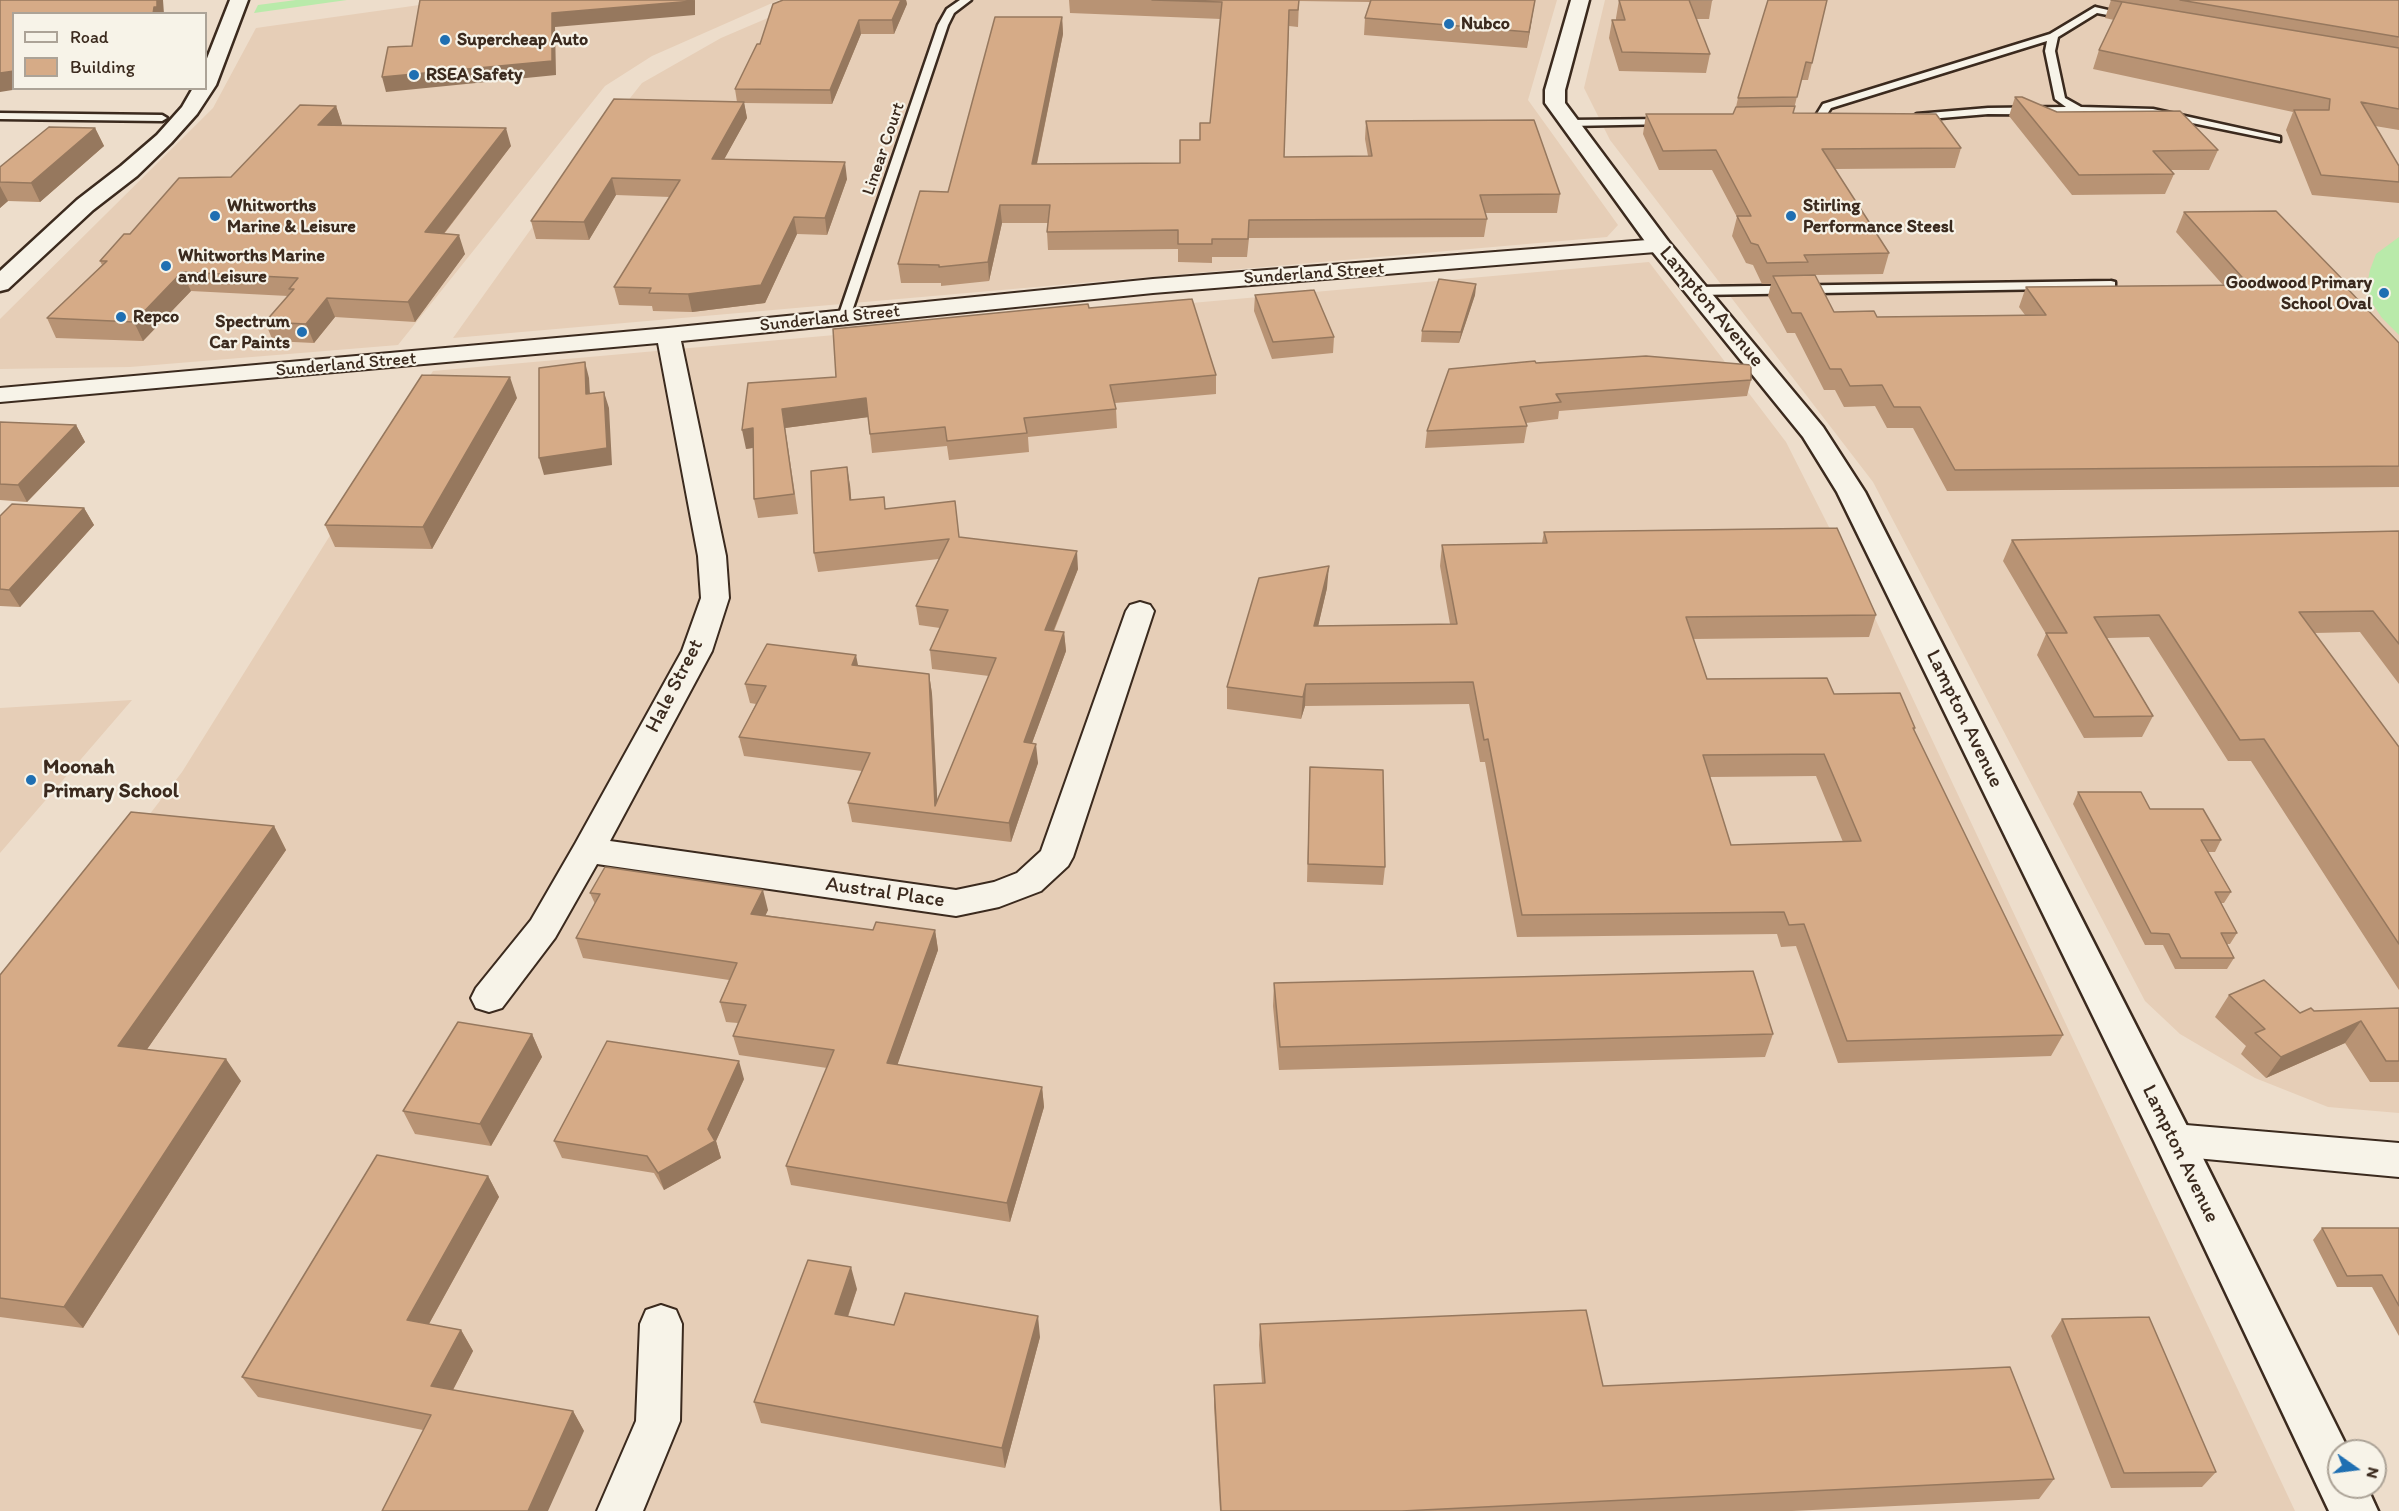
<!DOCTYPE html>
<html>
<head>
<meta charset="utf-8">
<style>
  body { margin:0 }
  #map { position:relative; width:2399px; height:1511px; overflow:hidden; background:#edddcb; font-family:Itim,sans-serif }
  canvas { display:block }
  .legend { position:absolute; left:12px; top:12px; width:195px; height:78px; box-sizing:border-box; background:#f7f3e8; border:2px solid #aca397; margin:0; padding:8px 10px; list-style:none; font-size:18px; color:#3b2a1e }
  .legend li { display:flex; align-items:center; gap:12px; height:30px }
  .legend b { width:30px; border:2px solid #aca397 }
  .north { position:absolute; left:2327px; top:1439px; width:60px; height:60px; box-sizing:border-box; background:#f7f3e8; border:2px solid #aca397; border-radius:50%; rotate:104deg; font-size:16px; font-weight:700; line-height:24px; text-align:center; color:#3b2a1e }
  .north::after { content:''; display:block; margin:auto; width:21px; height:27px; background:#1f6fb2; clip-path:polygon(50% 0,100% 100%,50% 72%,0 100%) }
</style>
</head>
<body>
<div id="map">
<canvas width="2399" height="1511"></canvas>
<ul class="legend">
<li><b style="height:8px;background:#f7f3e8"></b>Road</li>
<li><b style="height:16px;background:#d6ab87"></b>Building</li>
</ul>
<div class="north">N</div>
</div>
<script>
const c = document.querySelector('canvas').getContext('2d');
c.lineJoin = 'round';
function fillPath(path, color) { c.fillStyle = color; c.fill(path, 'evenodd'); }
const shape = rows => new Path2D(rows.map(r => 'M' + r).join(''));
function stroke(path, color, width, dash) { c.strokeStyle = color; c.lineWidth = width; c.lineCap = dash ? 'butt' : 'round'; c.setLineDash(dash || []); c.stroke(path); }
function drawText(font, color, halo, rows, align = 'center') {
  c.font = font + ' Itim,sans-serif'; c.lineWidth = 4.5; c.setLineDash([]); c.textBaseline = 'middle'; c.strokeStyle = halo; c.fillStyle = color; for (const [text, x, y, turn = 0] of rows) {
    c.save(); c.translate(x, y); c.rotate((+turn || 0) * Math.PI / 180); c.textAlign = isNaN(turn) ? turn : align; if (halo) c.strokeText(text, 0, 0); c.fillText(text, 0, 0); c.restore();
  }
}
fillPath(shape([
  [455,0,779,0,652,56,605,86,398,345,130,367,0,369,0,319,213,108,256,28],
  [810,0,1557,0,1528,100,1618,225,1607,237,453,338,576,166,642,83,721,38],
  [1605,0,2399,0,2399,1113,2328,1107,2255,1078,2180,1034,2145,1001,1873,482,1610,140,1584,88],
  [1649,262,1786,442,1872,612,2295,1511,0,1511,0,1010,182,772,433,371],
  [132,700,0,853,0,708]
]), '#e6ceb7');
fillPath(shape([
  [296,0,347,0,254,13,258,5],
  [2399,237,2399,335,2382,318,2370,300,2367,285,2370,270,2376,254]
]), '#b9eaaa');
const service = shape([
  [960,0,971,0,954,13,948,25,850,317,844,321,840,320,838,317,938,25,947,9,960,0],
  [2095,7,2134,16,2129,19,2097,13,2058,37,2055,51,2065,98,2081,107,2153,109,2280,137,2280,141,2153,115,1988,114,1917,120,1912,117,1917,114,1988,108,2066,107,2055,99,2045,51,2047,41,1831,108,1822,122,1805,123,1800,120,1805,117,1815,117,1823,104,2050,34,2095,7],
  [0,113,162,115,167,118,162,121,0,119,0,113],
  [1666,119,1670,120,1670,124,1570,126,1565,123,1570,120,1666,119],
  [2111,281,2115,282,2115,288,1698,295,1692,291,1698,287,2111,281]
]);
const minor = shape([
  [1660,239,1668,241,1671,246,1668,251,1153,293,681,341,726,556,729,598,712,651,610,841,956,890,994,882,1017,873,1041,851,1126,611,1130,605,1140,602,1150,605,1154,611,1073,857,1068,866,1041,891,999,907,956,916,597,864,555,938,502,1008,489,1012,476,1008,471,998,476,988,531,920,575,844,682,651,701,598,698,556,658,343,0,402,0,388,668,328,1153,279,1660,239],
  [2174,1124,2399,1143,2399,1177,2174,1156,2160,1152,2155,1140,2160,1128,2174,1124],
  [661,1305,676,1310,682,1324,680,1421,643,1511,597,1511,636,1421,640,1324,646,1310,661,1305]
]);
const tertiary = shape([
  [230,0,248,0,216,85,197,114,171,143,137,176,93,210,8,289,0,291,0,271,77,200,121,166,157,135,182,107,193,88,206,88,206,61,230,0],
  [1571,0,1589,0,1565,90,1565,103,1668,241,1823,427,1865,492,2188,1128,2349,1451,2339,1451,2339,1487,2367,1487,2378,1511,2329,1511,2154,1141,1837,492,1803,437,1652,251,1545,103,1545,90,1571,0]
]);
stroke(service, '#3b2a1e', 5);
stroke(minor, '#3b2a1e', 4);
stroke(tertiary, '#3b2a1e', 5);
fillPath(service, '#f7f3e8');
fillPath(minor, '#f7f3e8');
fillPath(tertiary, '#f7f3e8');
fillPath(shape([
  [783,0,906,0,907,4,894,34,861,34,832,104,744,103,747,118,724,159,847,179,827,235,797,234,765,303,692,312,653,311,652,306,619,305,614,287,670,197,616,195,589,240,536,239,531,221,737,102,735,89,760,44],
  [1069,0,1535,0,1527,48,1364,35,1365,18,1370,2,1299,1,1298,27,1289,26,1284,157,1368,156,1365,139,1366,121,1560,194,1557,213,1485,213,1487,219,1484,237,1249,238,1247,257,1212,257,1212,263,1178,262,1178,249,1048,250,1047,232,1048,223,1002,223,989,281,941,286,941,283,901,283,898,264,948,192,1062,17,1063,34,1037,164,1180,163,1200,140,1210,123,1221,19,1070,13],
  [1619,0,1712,1,1709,19,1696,19,1710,54,1706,73,1619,71,1609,38,1612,20,1616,20,1616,18],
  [1827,0,1808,80,1801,80,1793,113,1961,148,1955,168,1835,169,1889,253,1883,274,1815,275,1834,312,1877,317,2025,315,2019,307,2026,287,2223,285,2176,232,2184,212,2349,286,2348,289,2399,343,2399,487,1947,491,1913,428,1887,428,1875,406,1844,407,1835,390,1824,390,1795,333,1787,333,1768,296,1771,284,1762,284,1753,265,1746,263,1732,236,1737,217,1712,170,1659,170,1643,134,1646,114,1733,114,1736,107,1738,98],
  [2111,0,2399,0,2399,130,2375,126,2399,166,2399,203,2312,195,2286,130,2293,112,2093,69,2099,50,2114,20,2105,18],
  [2015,97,2057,112,2218,150,2209,170,2170,170,2174,174,2165,194,2072,195,2009,116],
  [336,106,342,124,341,125,511,146,444,234,465,254,415,322,335,317,314,343,273,341,265,322,288,296,191,291,143,341,56,338,47,318,102,265,100,261,130,234,231,177],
  [95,128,104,146,40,202,8,201,0,208,0,167],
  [1476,284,1475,295,1459,343,1421,342,1422,331],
  [1255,295,1334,337,1333,353,1272,359,1254,311],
  [1089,308,1216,375,1216,394,1115,403,1116,409,1117,428,1028,437,1029,452,949,460,947,446,872,453,868,417,785,428,798,514,758,518,754,499,753,448,746,449,836,377],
  [1536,363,1751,380,1747,396,1559,411,1558,419,1526,423,1527,426,1524,443,1425,448,1427,431],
  [517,398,432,549,335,547,325,525],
  [0,422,76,425,85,442,27,502,0,500],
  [850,485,851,500,884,497,885,509,959,537,1078,569,1054,631,1064,632,1066,651,1032,743,1038,763,1011,842,852,822,848,803,862,771,744,756,739,737,756,704,750,703,745,684,858,666,929,674,932,694,937,802,989,676,932,669,930,650,940,628,919,625,916,606,939,559,818,572,814,553],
  [84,508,94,525,20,607,0,606,0,516],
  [2399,531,2399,684,2360,632,2314,633,2399,747,2399,990,2251,761,2228,761,2149,637,2107,638,2153,716,2142,737,2084,738,2037,655,2046,634,2003,561,2012,540],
  [1544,532,1876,615,1869,637,1693,639,1707,679,1834,694,1915,728,1914,731,2063,1035,2051,1056,1838,1063,1796,946,1781,947,1777,934,1517,937,1485,762,1480,762,1469,704,1305,706,1301,719,1227,709,1227,687,1327,588,1318,626,1450,624,1440,566,1442,545,1542,543],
  [1816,776,1843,842,1731,845,1710,777],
  [1310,767,1385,867,1383,885,1307,882],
  [2078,792,2150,809,2221,840,2215,852,2208,852,2231,892,2224,903,2221,903,2237,933,2230,944,2227,944,2234,958,2227,969,2175,969,2163,945,2145,945,2073,804],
  [274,826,286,850,147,1049,241,1081,83,1328,0,1317,0,975],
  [590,893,768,910,765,915,873,930,935,930,938,950,897,1065,1042,1087,1044,1107,1010,1222,791,1185,786,1166,827,1068,739,1055,733,1036,738,1023,726,1022,720,1002,729,980,583,958,576,938,595,904],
  [1274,983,1773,1034,1765,1057,1279,1070,1273,1006],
  [2229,995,2300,1013,2314,1011,2399,1008,2399,1082,2370,1082,2345,1043,2266,1078,2241,1054,2246,1046,2215,1017],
  [532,1034,542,1057,491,1146,415,1134,403,1111],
  [744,1079,716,1141,721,1158,664,1190,654,1173,562,1158,554,1141],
  [488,1176,499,1197,429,1324,461,1330,473,1351,453,1390,573,1411,584,1431,423,1430,258,1397,242,1377],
  [2322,1228,2399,1228,2399,1336,2372,1287,2337,1287,2313,1240],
  [857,1289,848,1317,894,1325,1040,1337,1005,1468,761,1423,754,1402],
  [2062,1319,2216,1472,2202,1487,2111,1488,2051,1336],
  [1260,1324,1603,1386,2054,1479,2039,1499,1792,1511,1220,1511,1214,1406,1214,1385,1262,1383,1259,1345]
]), '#b89374');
fillPath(shape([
  [157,0,163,0,164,14,153,14,154,7],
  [695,0,695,15,555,27,556,75,386,92,382,77,552,13],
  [901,0,906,0,907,4,894,34,892,20],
  [1535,0,1527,48,1529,32],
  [1062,17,1063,34,1033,182,1032,164],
  [859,20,861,34,832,104,830,90],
  [14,71,14,88,25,88,0,92,0,73],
  [744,102,747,118,715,176,712,159],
  [336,106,342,124,325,143,318,125],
  [95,128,104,146,40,202,31,183],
  [506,128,511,146,431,250,425,232],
  [845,162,847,179,827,235,825,218],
  [612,178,616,195,589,240,584,222],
  [0,186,8,201,0,208],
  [1000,205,1002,223,989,281,988,262],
  [794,217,797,234,765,303,692,312,688,294],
  [459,235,465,254,415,322,408,302],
  [182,272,191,291,143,341,134,322],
  [1476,284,1475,295,1459,343,1461,332],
  [327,298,335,317,314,343,306,324],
  [585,362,589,378,591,411,586,394],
  [510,377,517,398,432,549,423,527],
  [604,392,609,408,612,465,544,475,539,458],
  [866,398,869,417,785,428,798,514,782,409],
  [76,425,85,442,27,502,18,485],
  [753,428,757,447,746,449,742,430],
  [847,467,850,485,853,519,850,500],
  [84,508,94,525,20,607,9,590],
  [1077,551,1078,569,1046,649,1045,630],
  [1329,566,1327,588,1313,648,1314,626],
  [1064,632,1066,651,1025,762,1024,742],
  [856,655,860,675,852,665],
  [929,674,932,694,938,814,935,806],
  [1306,684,1305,706,1301,719,1303,697],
  [1036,744,1038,763,1011,842,1009,823],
  [274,826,286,850,134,1068,118,1046],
  [763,890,768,910,757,934,751,914],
  [935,930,938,950,891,1083,887,1063],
  [2361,1021,2345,1043,2266,1078,2281,1057],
  [532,1034,542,1057,491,1146,480,1124],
  [226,1059,241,1081,83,1328,64,1307],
  [739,1061,744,1079,716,1141,721,1158,664,1190,658,1173,708,1129],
  [1042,1087,1044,1107,1010,1222,1007,1203],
  [488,1176,499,1197,420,1340,407,1320],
  [851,1267,857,1289,841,1336,835,1314],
  [1038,1316,1040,1337,1005,1468,1002,1448],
  [461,1330,473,1351,444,1407,431,1386],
  [573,1411,584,1431,548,1511,528,1511]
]), '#96785e');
const building = shape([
  [0,0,157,0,157,7,154,7,153,14,14,14,14,71,0,73,0,0],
  [420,0,693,0,693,1,552,13,552,61,382,77,388,47,412,46,420,0],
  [783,0,901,0,892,20,859,20,830,90,735,89,757,44,760,44,773,4,783,0],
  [1152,0,1299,0,1298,10,1289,10,1284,157,1372,156,1366,121,1534,120,1560,194,1480,195,1487,219,1249,220,1248,239,1212,239,1212,244,1178,244,1178,230,1047,232,1050,205,1000,205,988,262,939,267,939,265,898,264,920,191,948,192,995,17,1062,17,1032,164,1180,163,1180,140,1200,140,1200,123,1210,123,1222,2,1152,0],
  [1371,0,1535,0,1529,32,1365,18,1371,0],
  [1619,0,1712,0,1689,0,1710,54,1622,52,1612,20,1625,20,1619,0],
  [1768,0,1827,0,1812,63,1806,62,1797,97,1738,98,1768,0],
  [2111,0,2399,48,2399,109,2361,102,2399,166,2399,182,2321,175,2294,110,2329,110,2330,99,2099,50,2122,2,2111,0],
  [2180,0,2399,0,2399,37,2180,0],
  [2015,97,2022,97,2057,112,2180,111,2218,150,2153,151,2174,174,2079,175,2015,97],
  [614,99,744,102,712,159,845,162,825,218,794,217,761,285,688,294,649,293,651,288,614,287,680,180,612,178,584,222,531,221,614,99],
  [300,105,336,106,318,125,506,128,425,232,459,235,408,302,327,298,306,324,265,322,294,289,289,289,298,278,182,272,134,322,47,318,107,261,100,261,124,234,130,234,179,178,231,177,300,105],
  [1795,106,1793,113,1936,114,1961,148,1822,149,1889,253,1804,255,1808,262,1767,263,1758,245,1751,243,1737,216,1751,216,1716,150,1663,151,1646,114,1733,114,1736,107,1795,106],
  [49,127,95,128,31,183,0,182,0,167,49,127],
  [2276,211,2349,286,2345,286,2399,343,2399,466,1955,470,1920,407,1894,407,1882,385,1850,386,1841,369,1830,369,1801,313,1792,313,1773,276,1815,275,1834,312,1874,311,1877,317,2046,315,2026,287,2249,285,2184,212,2276,211],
  [1439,279,1476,284,1461,332,1422,331,1439,279],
  [1314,290,1334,337,1273,342,1255,295,1314,290],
  [1192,299,1216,375,1110,385,1116,409,1024,418,1027,433,947,441,945,427,870,434,866,398,782,409,794,494,754,499,753,428,742,430,748,383,836,377,833,329,1088,304,1089,308,1192,299],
  [1646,356,1751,365,1751,380,1556,394,1561,402,1520,407,1527,426,1427,431,1449,369,1535,361,1536,363,1646,356],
  [585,362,586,394,604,392,607,448,539,458,539,368,585,362],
  [422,375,510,377,423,527,325,525,422,375],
  [0,422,76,425,18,485,0,484,0,422],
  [847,467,850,500,884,497,885,509,955,501,959,537,1077,551,1045,630,1064,632,1024,742,1036,744,1009,823,848,803,870,753,739,737,766,686,745,684,767,644,856,655,852,665,929,674,935,806,996,658,930,650,948,610,916,606,949,539,814,553,811,471,847,467],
  [12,504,84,508,9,590,0,589,0,516,12,504],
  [1837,528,1876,615,1686,617,1707,679,1827,678,1834,694,1900,693,1915,728,1913,728,2063,1035,1847,1041,1804,924,1789,925,1784,912,1522,915,1488,739,1484,740,1473,682,1306,684,1303,697,1227,687,1259,578,1329,566,1314,626,1457,624,1442,545,1547,543,1544,532,1837,528],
  [1824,754,1861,841,1731,845,1703,755,1824,754],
  [2399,531,2399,644,2373,611,2299,612,2399,747,2399,944,2264,739,2240,740,2159,615,2094,617,2153,716,2094,717,2046,633,2067,633,2012,540,2399,531],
  [1310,767,1383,770,1385,867,1308,864,1310,767],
  [2078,792,2141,792,2150,809,2203,809,2221,840,2201,840,2231,892,2215,892,2237,933,2221,933,2234,958,2181,958,2169,934,2151,933,2078,792],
  [131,812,274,826,118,1046,226,1059,64,1307,0,1298,0,975,131,812],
  [605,867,763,890,751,914,873,930,876,922,935,930,887,1063,1042,1087,1007,1203,786,1166,834,1050,733,1036,746,1005,720,1002,737,963,576,938,600,894,590,893,605,867],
  [1753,971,1773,1034,1280,1047,1274,983,1753,971],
  [2264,980,2300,1013,2311,1008,2314,1011,2399,1008,2399,1061,2386,1061,2361,1021,2281,1057,2255,1033,2265,1029,2229,995,2264,980],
  [458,1022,532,1034,480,1124,403,1111,458,1022],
  [607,1041,739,1061,708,1129,715,1141,658,1173,647,1156,554,1141,607,1041],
  [377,1155,488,1176,407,1320,461,1330,431,1386,573,1411,528,1511,382,1511,431,1415,242,1377,377,1155],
  [2322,1228,2399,1228,2399,1306,2382,1275,2347,1276,2322,1228],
  [808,1260,851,1267,835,1314,894,1325,905,1293,1038,1316,1002,1448,754,1402,808,1260],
  [1586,1310,1603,1386,2010,1367,2054,1479,1402,1511,1221,1511,1214,1385,1265,1383,1260,1324,1586,1310],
  [2149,1317,2216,1472,2124,1473,2062,1319,2149,1317]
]);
fillPath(building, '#d6ab87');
stroke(building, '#96785e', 1.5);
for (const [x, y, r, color] of [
  [1449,24,6,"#1f6fb2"],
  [445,40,6,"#1f6fb2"],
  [414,75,6,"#1f6fb2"],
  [215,216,6,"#1f6fb2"],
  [1791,216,6,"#1f6fb2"],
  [166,266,6,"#1f6fb2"],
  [2384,293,6,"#1f6fb2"],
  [121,317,6,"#1f6fb2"],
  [302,332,6,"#1f6fb2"],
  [31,780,6,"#1f6fb2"]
]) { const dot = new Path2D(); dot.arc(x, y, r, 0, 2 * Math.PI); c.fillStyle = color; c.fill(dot); stroke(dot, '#f7f3e8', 2); }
drawText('bold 18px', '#3b2a1e', '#f7f3e8', [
  ["Nubco",1461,24],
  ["Supercheap Auto",457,40],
  ["RSEA Safety",426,75],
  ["Whitworths",227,206],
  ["Marine & Leisure",227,227],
  ["Stirling",1803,206],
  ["Performance Steesl",1803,227],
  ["Whitworths Marine",178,256],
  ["and Leisure",178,277],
  ["Goodwood Primary",2372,283,"right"],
  ["School Oval",2372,304,"right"],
  ["Repco",133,317],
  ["Spectrum",290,322,"right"],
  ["Car Paints",290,343,"right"]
], 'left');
drawText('18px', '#3b2a1e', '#f7f3e8', [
  ["Linear Court",884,149,-71],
  ["Sunderland Street",1314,274,-4],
  ["Sunderland Street",830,319,-6],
  ["Sunderland Street",346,365,-5]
]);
drawText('21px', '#3b2a1e', '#f7f3e8', [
  ["Lampton Avenue",1711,307,50],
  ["Hale Street",675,686,-63],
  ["Lampton Avenue",1964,719,64],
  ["Austral Place",885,893,8],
  ["Lampton Avenue",2180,1154,64]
]);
drawText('bold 21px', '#3b2a1e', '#f7f3e8', [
  ["Moonah",43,768],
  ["Primary School",43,792]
], 'left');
</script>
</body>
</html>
